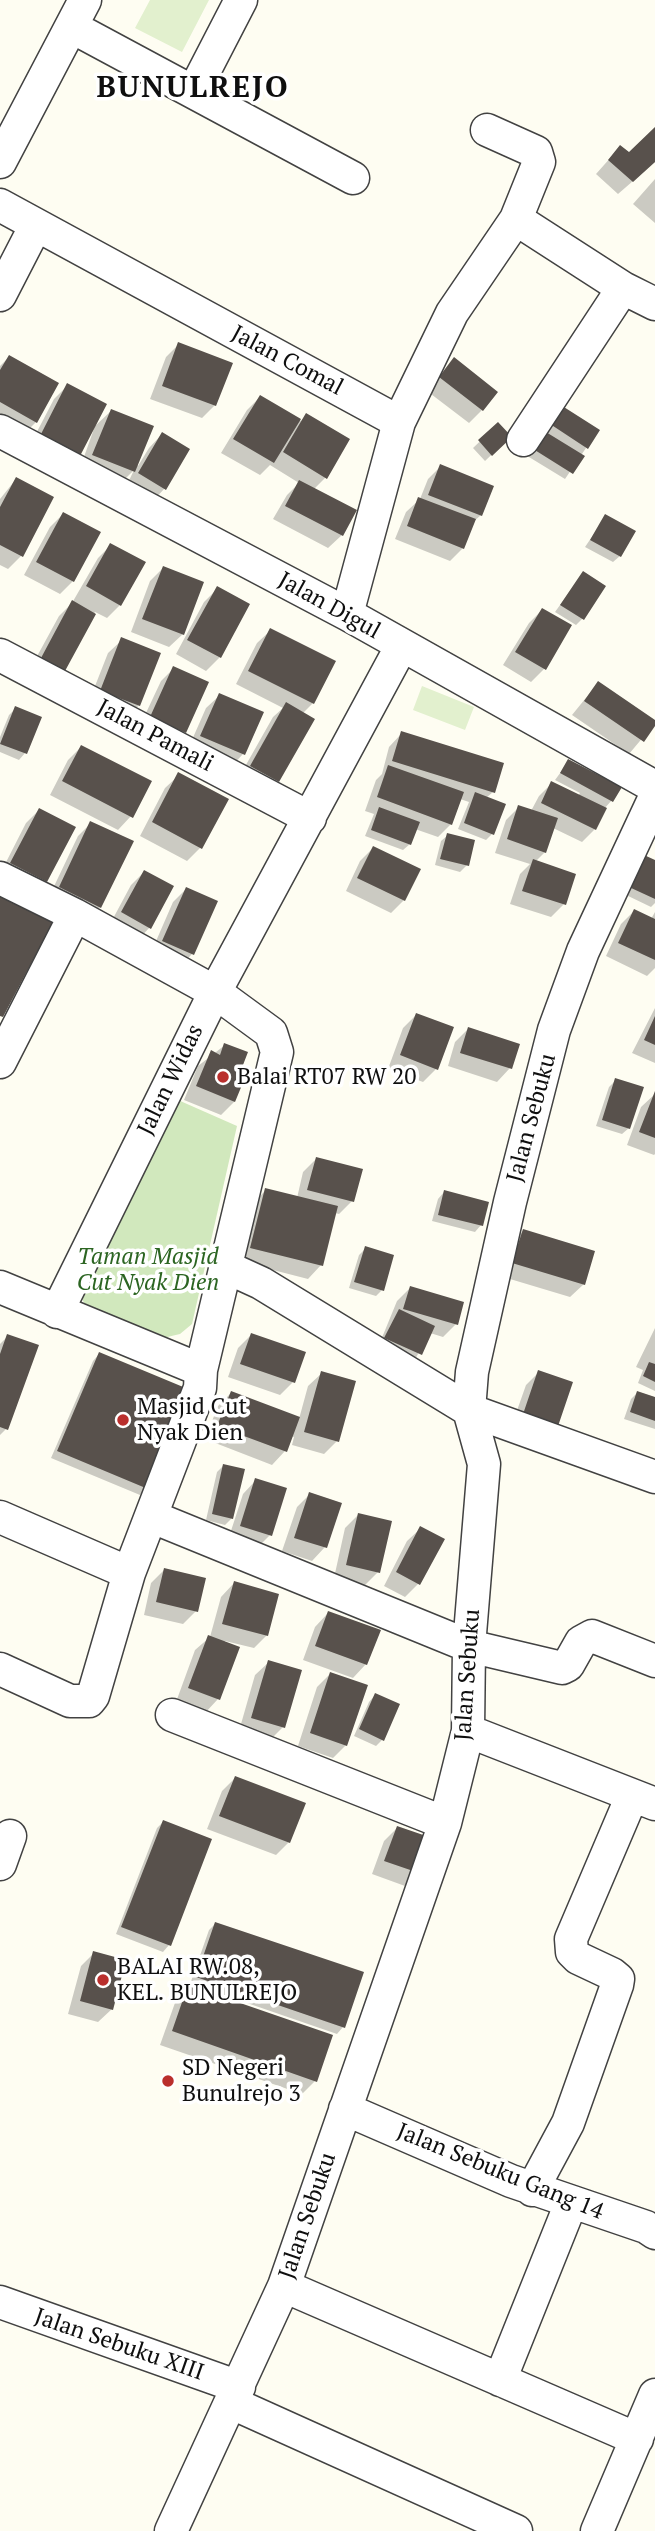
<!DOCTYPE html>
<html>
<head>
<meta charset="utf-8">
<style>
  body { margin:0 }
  canvas { display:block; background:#fefdf2 }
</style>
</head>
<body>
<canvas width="655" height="2531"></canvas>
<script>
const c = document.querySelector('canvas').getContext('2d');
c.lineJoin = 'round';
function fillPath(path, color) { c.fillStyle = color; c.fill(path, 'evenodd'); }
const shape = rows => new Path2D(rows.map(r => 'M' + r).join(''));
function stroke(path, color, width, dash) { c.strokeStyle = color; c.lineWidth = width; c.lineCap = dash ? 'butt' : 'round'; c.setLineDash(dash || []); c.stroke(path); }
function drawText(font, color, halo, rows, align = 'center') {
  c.font = font + ' "PT Serif",serif'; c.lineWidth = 7; c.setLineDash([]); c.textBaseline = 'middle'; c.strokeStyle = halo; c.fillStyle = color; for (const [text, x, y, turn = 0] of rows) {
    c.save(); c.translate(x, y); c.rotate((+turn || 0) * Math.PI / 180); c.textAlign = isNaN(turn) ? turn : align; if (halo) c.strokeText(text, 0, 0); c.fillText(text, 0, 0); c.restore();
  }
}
fillPath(shape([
  [178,1100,237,1126,192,1324,180,1334,163,1338,84,1303,80,1293]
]), '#d1e8bd');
fillPath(shape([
  [150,0,209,0,182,52,135,28],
  [422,686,474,707,465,730,413,710]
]), '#e2f0ce');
fillPath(shape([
  [655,130,655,162,618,194,596,174,620,147,629,154],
  [655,179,655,223,633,204],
  [179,344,215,405,202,418,150,399,166,357],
  [9,357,36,422,23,435,0,422,0,366],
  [454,360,482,410,469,423,427,391],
  [67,386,79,455,28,449,54,399],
  [260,397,301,421,306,415,325,478,314,489,342,535,328,548,273,519,287,495,299,483,270,465,260,475,221,453,247,410],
  [550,410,586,448,565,479,524,454],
  [111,411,138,466,149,448,162,434,165,488,152,502,126,487,134,470,120,484,80,468,95,426],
  [498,424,510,437,485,461,473,448],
  [441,466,481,515,472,523,463,548,450,561,395,539,406,512,420,499,428,479],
  [16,479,21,556,8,569,0,565,0,499],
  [63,514,73,581,60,594,24,575,50,527],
  [606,516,620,556,613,562,585,547],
  [111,545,120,605,107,618,95,612,64,669,51,683,29,671,59,616,72,603,98,558],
  [163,568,183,634,169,647,131,632,150,581],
  [583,573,582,619,576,625,555,612],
  [217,589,248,605,220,657,206,671,176,654,204,602],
  [542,610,544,669,531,682,503,665,529,623],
  [271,630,313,703,302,714,277,781,264,794,238,779,273,717,283,708,236,684,257,643],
  [122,640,139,705,126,719,88,704,108,653],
  [174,668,184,732,171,745,138,730,161,681],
  [598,683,655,723,629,754,572,715],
  [220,695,262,713,243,754,230,768,188,749,206,708],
  [16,708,25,753,19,760,0,752,0,737,9,715],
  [402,733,493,792,486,798,492,834,486,840,458,829,469,802,460,799,451,824,438,837,415,829,410,844,403,850,365,836,374,814,365,811,376,780,382,774,389,747],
  [81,747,131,816,118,830,50,795,68,760],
  [569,761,612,800,604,809,595,829,582,842,553,828,545,852,535,862,564,904,551,917,510,904,520,874,530,864,495,853,506,820,519,807,531,811,539,796,552,783,578,796,580,793,555,780],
  [179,775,200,848,187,861,140,836,165,788],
  [39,810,46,881,33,894,0,874,26,823],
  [91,823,100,907,87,920,47,901,78,836],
  [448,835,467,865,460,872,435,865,441,841],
  [373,848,404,900,391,913,346,891,360,861],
  [644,857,655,862,655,903,651,907,624,894],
  [144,872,150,927,137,941,109,926,131,885],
  [186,889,216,902,192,954,179,968,150,955,173,902],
  [634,911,651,919,655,912,655,968,647,976,606,956,621,924],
  [655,1008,655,1063,632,1053],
  [416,1015,436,1069,423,1082,388,1069,403,1028],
  [468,1029,510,1068,497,1082,448,1066,455,1042],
  [225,1045,234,1102,221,1115,184,1100,198,1066],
  [616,1080,629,1128,622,1134,596,1126,609,1087],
  [655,1094,655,1154,654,1155,627,1145,641,1107],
  [316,1159,352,1201,339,1214,335,1213,321,1265,308,1279,238,1261,253,1203,266,1190,297,1198,303,1172],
  [444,1192,481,1225,475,1232,432,1221,438,1199],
  [523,1231,584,1284,570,1297,500,1276,510,1244],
  [366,1248,382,1290,376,1296,349,1288,359,1255],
  [410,1288,456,1324,443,1337,430,1333,414,1361,379,1345,397,1301],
  [655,1328,655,1391,638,1383,643,1370,636,1367],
  [251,1335,293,1382,280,1395,228,1377,238,1348],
  [8,1336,6,1429,0,1435,0,1344],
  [99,1354,146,1488,140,1495,51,1458,93,1361],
  [539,1372,571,1383,508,1436,526,1385],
  [322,1373,337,1441,324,1454,292,1445,294,1437,291,1436,285,1451,272,1465,205,1439,218,1406,231,1393,299,1419,308,1386],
  [637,1393,655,1399,655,1429,624,1419,631,1399],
  [223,1466,232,1518,225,1525,206,1520,217,1472],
  [256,1480,270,1535,257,1548,228,1540,243,1494],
  [310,1494,340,1504,325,1547,312,1561,282,1551,297,1507],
  [358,1515,378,1572,365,1585,334,1578,345,1528],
  [421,1528,443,1539,418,1584,405,1597,384,1586,407,1541],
  [164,1570,196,1611,183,1624,144,1615,151,1583],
  [234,1583,267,1635,254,1648,225,1641,218,1699,205,1713,176,1702,195,1650,210,1637,221,1597],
  [328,1613,366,1664,353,1678,303,1660,315,1627],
  [269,1662,283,1727,270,1740,239,1731,255,1675],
  [330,1674,346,1745,333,1758,298,1746,317,1687],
  [375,1695,382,1740,376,1746,354,1736,369,1702],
  [235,1778,289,1842,276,1855,207,1829,222,1791],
  [163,1822,169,1945,163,1952,116,1934,157,1828],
  [397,1828,418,1872,405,1886,372,1874,384,1841],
  [215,1924,343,2027,337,2034,218,1993,217,1997,315,2081,302,2094,160,2045,176,2000,189,1987,209,1930],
  [94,1953,112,2009,98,2022,68,2014,81,1966]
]), '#0003');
fillPath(shape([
  [655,127,655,162,633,182,608,160,620,145,629,152],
  [178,342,233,363,216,406,162,386],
  [9,355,59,383,37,423,0,402,0,370],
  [454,357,498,392,483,411,439,377],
  [67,383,107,404,80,456,40,436],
  [260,395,301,419,274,463,233,439],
  [556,402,600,430,588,449,544,420],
  [111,409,154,426,135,472,92,455],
  [306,413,350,439,327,479,283,452],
  [498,422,512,437,492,456,478,440],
  [541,429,585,456,573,474,530,447],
  [162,432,190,449,166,490,138,473],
  [440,464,494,486,482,516,428,495],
  [16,477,54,497,23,557,0,545,0,507],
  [299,480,357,510,343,536,285,506],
  [418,497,476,519,464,549,407,526],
  [63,512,101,532,74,582,36,562],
  [605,514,636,531,621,557,590,540],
  [110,543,146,562,121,606,86,586],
  [163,566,204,582,184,635,142,619],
  [583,571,606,586,584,620,560,605],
  [217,586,250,604,221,658,187,640],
  [72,600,96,614,65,671,41,658],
  [542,608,572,625,546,670,515,652],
  [270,628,336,661,314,704,248,671],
  [121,637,161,653,140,706,100,691],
  [173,666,209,682,186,733,150,717],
  [598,681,655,720,655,726,644,742,584,701],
  [219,693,264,712,245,755,200,736],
  [286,702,315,719,279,782,250,766],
  [15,706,42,717,27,754,0,744],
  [401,731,504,763,495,793,392,761],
  [81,745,152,781,133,818,62,781],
  [568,759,622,787,613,802,560,773],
  [388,765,464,792,452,825,377,797],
  [178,772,229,799,202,849,152,822],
  [551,781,607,808,596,830,541,803],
  [475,792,506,804,494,835,464,823],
  [518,805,558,818,546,853,507,839],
  [379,807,420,822,411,845,371,830],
  [39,808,76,827,47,882,10,863],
  [90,821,134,841,101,908,59,887],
  [447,833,475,840,469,866,440,859],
  [373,846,421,869,405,901,357,878],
  [644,855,655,860,655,899,629,887],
  [533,859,576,874,566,905,522,891],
  [144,870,174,886,151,929,121,912],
  [186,887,218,901,194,955,162,941],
  [0,895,53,922,3,1017,0,1016],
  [634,909,655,919,655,960,618,943],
  [416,1013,454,1027,438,1070,400,1055],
  [655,1016,655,1045,644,1040],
  [468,1027,520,1044,512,1069,460,1053],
  [224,1043,248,1052,243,1065,249,1068,235,1102,196,1086,211,1050,220,1055],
  [615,1078,644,1087,630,1129,602,1120],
  [655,1091,655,1138,639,1132],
  [316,1157,363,1169,354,1202,307,1190],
  [265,1188,338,1206,323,1266,250,1248],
  [444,1190,489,1202,483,1226,438,1215],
  [523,1229,595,1251,585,1285,512,1263],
  [365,1246,394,1255,384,1291,354,1282],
  [410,1286,464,1302,458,1325,403,1309],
  [399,1309,435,1326,422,1355,384,1338],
  [251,1333,306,1352,295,1383,240,1364],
  [7,1334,39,1345,8,1430,0,1427,0,1354],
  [99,1352,188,1389,148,1489,57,1451],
  [649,1362,655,1364,655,1382,643,1376],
  [538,1370,573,1382,555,1435,520,1423],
  [321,1371,356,1381,339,1442,304,1432],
  [231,1391,300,1417,287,1452,217,1426],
  [637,1391,655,1397,655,1421,630,1412],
  [223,1464,245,1469,233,1519,212,1514],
  [255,1478,287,1488,272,1536,240,1526],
  [309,1492,342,1503,327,1548,294,1538],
  [358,1513,392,1521,380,1573,346,1565],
  [420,1526,445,1539,420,1585,396,1572],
  [164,1568,206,1578,198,1612,156,1602],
  [234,1581,279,1594,268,1636,222,1624],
  [328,1611,381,1630,367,1665,315,1646],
  [208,1635,240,1647,220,1700,188,1688],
  [268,1660,302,1670,285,1728,251,1718],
  [330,1672,368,1685,347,1746,310,1733],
  [375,1693,400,1704,384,1741,359,1729],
  [235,1776,306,1803,290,1843,219,1816],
  [163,1820,212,1839,171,1946,121,1927],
  [397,1826,432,1838,419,1873,384,1861],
  [215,1922,364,1972,345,2028,196,1977],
  [93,1951,126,1960,113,2010,80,2001],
  [188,1985,333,2035,317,2082,172,2031]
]), '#58514c');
const minor = shape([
  [72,27,353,178],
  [194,91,241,0],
  [0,162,85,0],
  [0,205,399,422,347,614],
  [516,219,623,288,655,304],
  [0,295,36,225],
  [399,422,452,313,516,219,539,162,536,152,487,130],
  [0,431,347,614,655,787],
  [523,440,623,288],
  [0,655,310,818],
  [0,878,75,915,215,992,271,1033,277,1052,201,1370,200,1388,129,1573,93,1696,89,1701,70,1701,0,1669],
  [0,1062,75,915],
  [226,1267,261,1283,469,1410,655,1477],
  [0,1287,201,1370],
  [57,1312,215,992,401,647],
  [0,1517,129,1573],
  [155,1518,469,1646,562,1668,568,1665,581,1642,592,1636,655,1661],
  [172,1715,445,1823],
  [468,1731,655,1804],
  [0,1864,10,1836],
  [345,2109,511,2181,646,2227,655,2233],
  [532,2190,568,2123,617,1985,618,1979,612,1974,578,1958,572,1952,571,1939,632,1796],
  [284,2286,637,2439],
  [0,2302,239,2387],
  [500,2380,571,2203],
  [232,2403,516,2531],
  [171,2531,284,2286,445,1823,468,1731,469,1646,484,1464,469,1410,472,1372,510,1202,554,1030,583,951,655,797],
  [597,2531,655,2395]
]);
stroke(minor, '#424242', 35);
stroke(minor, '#fff', 32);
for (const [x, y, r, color] of [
  [223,1077,7,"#ba2f2d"],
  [123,1420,7,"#ba2f2d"],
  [103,1980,7,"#ba2f2d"],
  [168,2081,7,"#ba2f2d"]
]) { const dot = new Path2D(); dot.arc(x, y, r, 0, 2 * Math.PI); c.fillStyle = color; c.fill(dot); stroke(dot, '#fff', 2.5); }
drawText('23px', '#0f0f0f', '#fff', [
  ["Jalan Comal",287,361,28],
  ["Jalan Digul",329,606,29],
  ["Jalan Pamali",155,736,28],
  ["Jalan Widas",171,1080,-64],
  ["Jalan Sebuku",532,1118,-75],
  ["Jalan Sebuku",468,1675,-86],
  ["Jalan Sebuku Gang 14",500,2172,22],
  ["Jalan Sebuku",308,2216,-71],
  ["Jalan Sebuku XIII",119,2345,19]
]);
drawText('23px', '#0f0f0f', '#fff', [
  ["Balai RT07 RW 20",237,1077],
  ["Masjid Cut",137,1407],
  ["Nyak Dien",137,1433],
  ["BALAI RW.08,",117,1967],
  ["KEL. BUNULREJO",117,1993],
  ["SD Negeri",182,2068],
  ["Bunulrejo 3",182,2094]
], 'left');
drawText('italic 23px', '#2c6522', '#fff', [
  ["Taman Masjid",148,1257],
  ["Cut Nyak Dien",148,1283]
]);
c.letterSpacing = '2px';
drawText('bold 30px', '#0f0f0f', '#fff', [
  ["BUNULREJO",193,88]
]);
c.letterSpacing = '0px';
</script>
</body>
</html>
